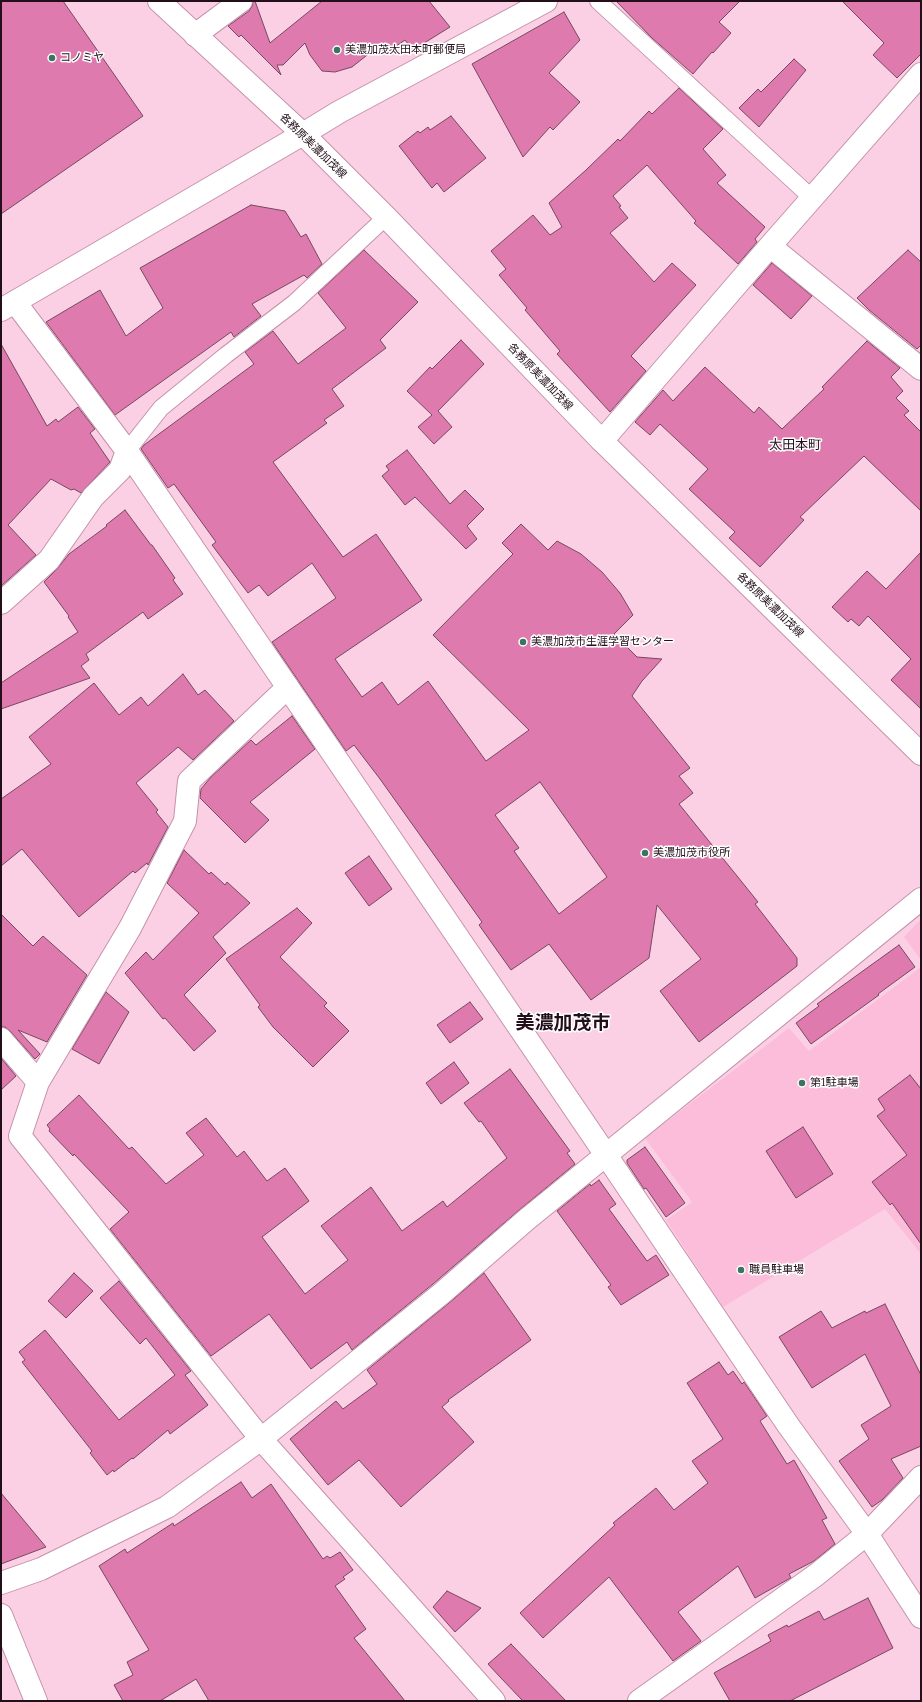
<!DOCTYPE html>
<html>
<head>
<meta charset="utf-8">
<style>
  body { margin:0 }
  #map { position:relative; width:922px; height:1702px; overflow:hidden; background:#fcd0e4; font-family:Bitter,serif }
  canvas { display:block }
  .frame { position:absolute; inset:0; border:2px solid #220f19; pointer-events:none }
</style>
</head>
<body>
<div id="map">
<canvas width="922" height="1702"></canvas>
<div class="frame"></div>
</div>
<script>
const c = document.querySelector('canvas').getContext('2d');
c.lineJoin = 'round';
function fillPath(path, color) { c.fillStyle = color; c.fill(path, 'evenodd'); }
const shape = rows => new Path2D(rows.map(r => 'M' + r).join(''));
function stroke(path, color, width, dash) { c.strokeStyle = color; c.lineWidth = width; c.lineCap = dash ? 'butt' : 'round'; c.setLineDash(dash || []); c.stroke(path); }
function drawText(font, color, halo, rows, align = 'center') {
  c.font = font + ' Bitter,"Noto Sans JP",serif'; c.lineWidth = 3; c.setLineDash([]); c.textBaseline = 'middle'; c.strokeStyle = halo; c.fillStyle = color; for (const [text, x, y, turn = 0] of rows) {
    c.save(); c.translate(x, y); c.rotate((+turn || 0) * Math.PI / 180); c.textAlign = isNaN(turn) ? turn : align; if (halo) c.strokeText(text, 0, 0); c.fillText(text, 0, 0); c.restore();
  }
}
fillPath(shape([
  [921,919,921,960,904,937],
  [921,967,921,1254,885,1209,723,1307,666,1220,692,1202,645,1138,789,1028,809,1051]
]), '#fbbdda');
const building = shape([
  [1,1,63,1,143,116,1,214,1,1],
  [253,1,255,1,270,43,322,1,429,1,450,27,413,50,405,40,385,54,380,47,372,54,371,52,352,67,335,72,322,71,310,55,305,43,283,65,277,65,281,75,241,35,239,37,228,26,249,11,252,6,253,1],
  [616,1,740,1,719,22,731,33,713,53,712,52,693,74,652,38,616,1],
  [842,1,921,1,921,54,897,78,873,55,884,43,842,1],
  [564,12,580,40,549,73,580,102,553,130,550,127,523,157,472,64,564,12],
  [794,59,806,70,759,127,739,108,758,89,761,92,794,59],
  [679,88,723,129,703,149,726,175,717,183,765,227,755,239,757,242,738,264,694,223,696,221,647,165,613,196,621,206,619,207,628,218,610,233,654,282,672,263,696,285,631,356,646,371,610,412,557,354,560,351,525,310,527,308,499,275,506,269,491,251,533,215,550,235,562,227,549,203,586,170,618,139,620,141,649,111,652,114,679,88],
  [451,116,486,158,444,192,437,183,432,188,399,146,418,131,420,133,428,127,430,130,451,116],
  [251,205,285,211,301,237,306,234,322,264,307,278,304,275,252,304,261,316,234,337,231,332,115,415,46,322,100,290,126,336,163,308,140,268,251,205],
  [364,250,418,302,380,340,386,348,332,389,344,406,324,420,327,423,273,462,343,557,376,534,422,600,335,659,362,697,382,682,398,705,428,681,486,761,529,730,433,635,513,554,502,543,521,524,548,550,557,541,581,554,602,572,620,593,633,615,614,634,637,657,662,659,642,681,632,696,690,768,679,776,693,793,679,804,758,902,755,904,797,958,797,966,699,1042,660,991,701,959,657,905,649,958,591,1000,549,944,511,970,479,925,482,922,380,779,354,745,346,751,272,642,336,598,312,563,268,596,259,585,248,593,212,545,216,542,174,484,168,488,141,449,144,445,254,364,245,352,273,331,298,364,346,328,318,293,364,250],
  [540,782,607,877,559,914,514,851,519,848,495,815,540,782],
  [908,250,921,262,921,345,917,349,869,310,857,298,908,250],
  [772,263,812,296,791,319,753,285,772,263],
  [461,340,484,364,438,411,452,427,434,444,418,427,432,415,407,391,430,367,432,369,461,340],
  [867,341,900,368,891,377,903,391,896,398,909,411,904,415,921,432,921,511,864,456,800,517,804,520,760,567,729,538,735,532,689,489,708,469,660,424,650,435,635,422,663,390,673,401,705,367,754,413,759,407,782,429,824,389,822,387,867,341],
  [1,344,47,426,56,419,58,422,78,407,95,429,90,433,110,462,81,493,74,489,71,490,51,479,8,525,36,555,1,586,1,344],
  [407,450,450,504,465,490,484,509,467,526,477,539,466,549,415,497,405,505,382,476,389,470,386,466,407,450],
  [125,510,151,545,152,545,175,578,173,580,183,594,148,619,143,612,86,654,89,660,81,666,90,678,1,709,1,683,78,632,68,617,69,616,44,582,57,569,69,554,107,526,106,525,125,510],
  [921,552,921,709,891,680,911,659,868,616,859,626,851,619,848,622,832,607,867,571,886,589,921,552],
  [183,674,198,695,205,690,234,721,193,760,178,747,136,783,158,810,156,812,168,827,148,865,147,863,135,873,133,871,79,917,22,849,1,866,1,799,51,764,29,737,94,683,119,715,141,697,148,706,183,674],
  [292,716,315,749,250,802,269,820,245,843,200,798,201,789,211,777,251,740,256,745,292,716],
  [184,850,209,874,211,872,225,885,227,882,250,903,213,937,226,953,184,995,216,1031,194,1051,165,1018,163,1019,125,973,146,952,153,960,199,913,167,883,184,850],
  [369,856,392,889,369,906,345,873,369,856],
  [297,908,312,923,280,957,327,1003,324,1006,349,1031,313,1067,273,1027,258,1007,260,1005,226,959,297,908],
  [1,914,33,946,43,936,87,975,47,1042,18,1030,40,1054,35,1059,10,1031,5,1027,1,1027,1,914],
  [899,945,915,967,878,994,879,995,811,1044,796,1023,819,1006,817,1004,899,945],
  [106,992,129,1012,99,1064,72,1049,106,992],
  [470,1002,483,1019,450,1043,437,1025,470,1002],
  [1,1058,16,1076,1,1090,1,1058],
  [454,1062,469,1083,441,1104,426,1083,454,1062],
  [510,1069,570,1151,567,1153,575,1164,518,1211,433,1284,352,1350,347,1342,311,1369,269,1314,211,1356,110,1229,129,1212,74,1154,73,1156,49,1131,50,1129,47,1125,79,1095,129,1149,132,1147,166,1184,204,1155,186,1133,206,1118,237,1157,244,1151,267,1181,285,1168,309,1201,262,1237,305,1294,348,1260,321,1226,371,1187,402,1231,443,1201,447,1207,507,1158,481,1121,479,1122,464,1103,510,1069],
  [910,1075,921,1089,921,1244,892,1203,890,1205,872,1182,907,1155,877,1116,885,1110,878,1099,910,1075],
  [803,1127,833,1174,796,1198,766,1151,803,1127],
  [645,1147,685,1203,666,1217,646,1188,644,1189,627,1163,627,1160,645,1147],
  [599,1180,616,1204,609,1209,647,1261,656,1255,669,1275,621,1305,608,1287,611,1285,557,1211,590,1184,591,1186,599,1180],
  [74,1273,93,1291,66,1318,48,1301,74,1273],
  [484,1273,531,1340,448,1400,449,1401,442,1407,474,1442,401,1507,359,1460,328,1485,290,1439,336,1401,343,1409,377,1384,367,1370,449,1303,484,1273],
  [119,1281,191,1371,185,1375,208,1405,170,1434,168,1430,133,1459,132,1458,114,1472,113,1470,107,1475,90,1453,92,1451,22,1362,25,1360,19,1352,45,1330,119,1420,175,1375,146,1338,140,1344,100,1298,119,1281],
  [885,1304,921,1375,921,1446,891,1459,903,1478,882,1500,872,1507,839,1461,869,1439,861,1425,891,1406,865,1354,812,1388,779,1337,821,1311,832,1328,865,1311,866,1313,885,1304],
  [719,1362,728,1375,733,1371,742,1384,744,1382,767,1416,760,1421,787,1464,794,1460,827,1518,822,1520,835,1544,814,1561,789,1574,791,1578,787,1580,755,1598,738,1566,678,1612,701,1641,673,1661,609,1577,543,1638,520,1613,615,1525,613,1523,656,1488,674,1510,708,1483,692,1461,723,1439,687,1383,719,1362],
  [241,1482,252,1498,271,1484,323,1559,327,1556,330,1558,340,1552,353,1570,343,1577,345,1579,335,1586,366,1629,354,1638,405,1701,209,1701,196,1679,160,1701,123,1701,114,1685,133,1675,127,1662,149,1650,99,1566,125,1549,127,1553,173,1523,174,1526,241,1482],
  [1,1493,46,1547,1,1564,1,1493],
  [447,1591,481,1608,455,1632,433,1607,447,1591],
  [868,1598,893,1648,790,1701,730,1701,714,1673,771,1641,768,1635,787,1625,788,1627,819,1611,824,1620,868,1598],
  [511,1644,566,1701,523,1701,500,1677,488,1664,511,1644]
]);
fillPath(building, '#df7aae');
stroke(building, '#76485f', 1);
const service = shape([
  [598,1,812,198],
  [127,451,161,408,226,355,294,303,386,217]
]);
const minor = shape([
  [195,35,241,1],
  [303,134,339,112,546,1],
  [770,246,921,369],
  [15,302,127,451,606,1155,788,1425,867,1534,921,1617],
  [602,441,770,246,921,74],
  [1,603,49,560,93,497,120,470,127,451],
  [288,687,189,781,185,821,130,928,38,1082,20,1136,261,1439,494,1701],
  [1,1039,38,1082],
  [1,1583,41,1569,167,1507,261,1439,441,1294,526,1220,921,899],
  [1,1615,36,1701],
  [639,1701,816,1575,867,1534,921,1477]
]);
const tertiary = shape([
  [1,310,303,134]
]);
const secondary = shape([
  [159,1,303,134,386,217,602,441,921,754]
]);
stroke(service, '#c692ab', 18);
stroke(minor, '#c692ab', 24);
stroke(tertiary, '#c692ab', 24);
stroke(secondary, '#c692ab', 24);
stroke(service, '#fff', 16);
stroke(minor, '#fff', 22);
stroke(tertiary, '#fff', 22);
stroke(secondary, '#fff', 22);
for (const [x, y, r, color] of [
  [337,50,4,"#397561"],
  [52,58,4,"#397561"],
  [523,642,4,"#397561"],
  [645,853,4,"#397561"],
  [802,1083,4,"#397561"],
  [741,1270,4,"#397561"]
]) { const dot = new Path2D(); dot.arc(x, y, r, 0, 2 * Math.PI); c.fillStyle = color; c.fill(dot); stroke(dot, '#fff', 1.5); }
drawText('11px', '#220f19', '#fff', [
  ["美濃加茂太田本町郵便局",345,50],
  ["コノミヤ",60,58],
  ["美濃加茂市生涯学習センター",531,642],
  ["美濃加茂市役所",653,853],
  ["第1駐車場",810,1083],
  ["職員駐車場",749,1270]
], 'left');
drawText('11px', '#220f19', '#fff', [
  ["各務原美濃加茂線",313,146,44],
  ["各務原美濃加茂線",540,377,46],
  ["各務原美濃加茂線",770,605,44]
]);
drawText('13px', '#220f19', '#fff', [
  ["太田本町",795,445]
]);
drawText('bold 19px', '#220f19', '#fff', [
  ["美濃加茂市",563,1024]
]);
</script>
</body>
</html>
